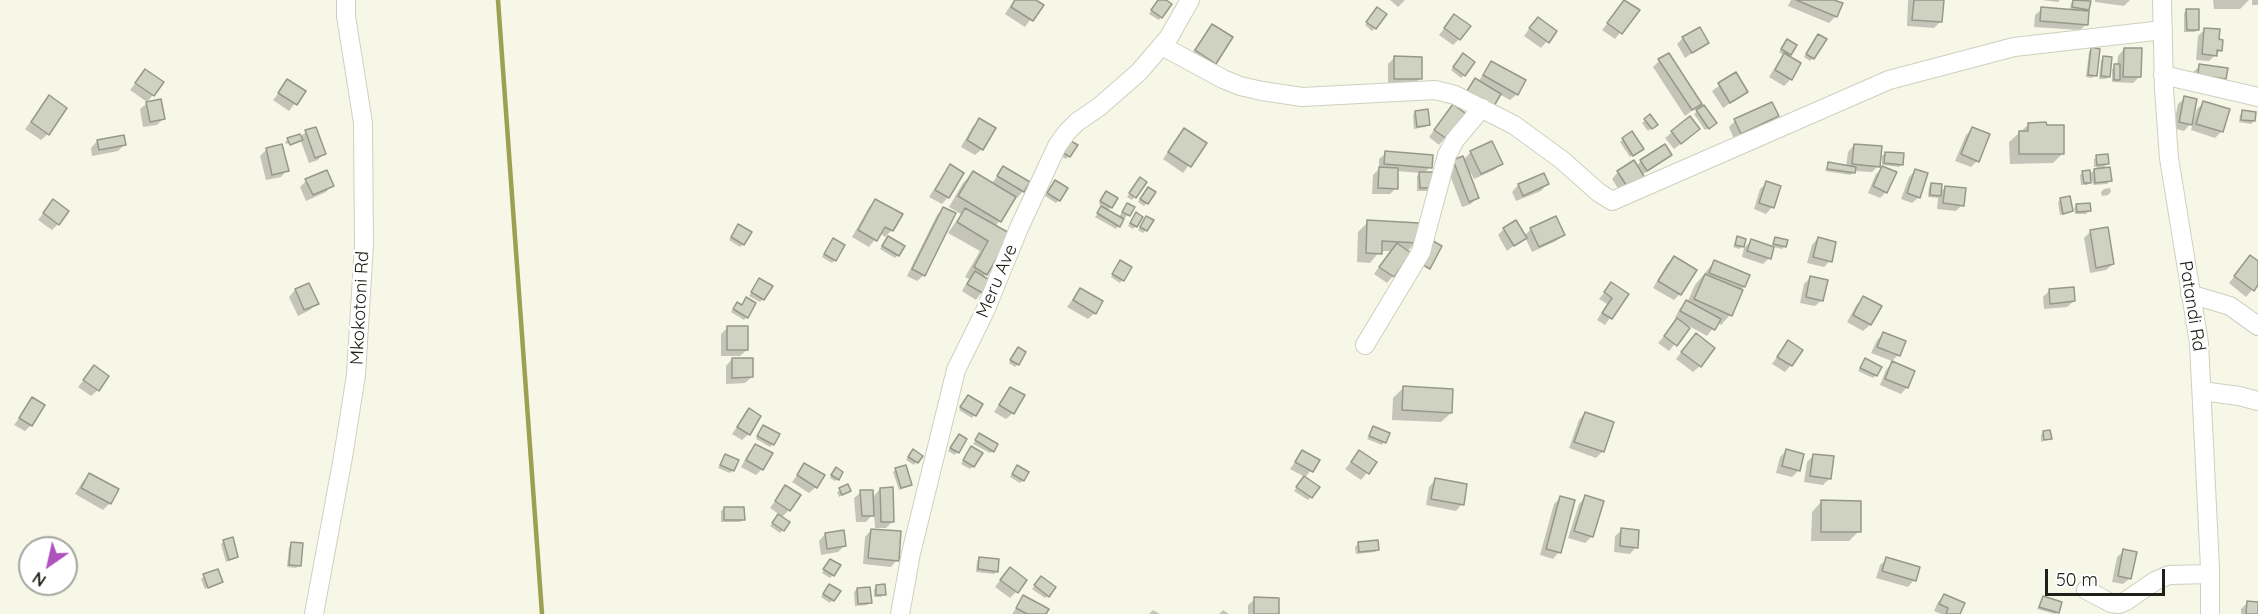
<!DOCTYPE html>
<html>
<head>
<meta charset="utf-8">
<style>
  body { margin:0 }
  #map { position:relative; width:2258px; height:614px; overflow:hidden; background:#f6f7e7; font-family:Quicksand,sans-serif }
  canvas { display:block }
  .north { position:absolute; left:18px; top:536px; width:60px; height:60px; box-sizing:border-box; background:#fff; border:2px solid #a6a6a3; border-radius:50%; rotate:214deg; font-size:16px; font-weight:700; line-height:24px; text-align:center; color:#20201a }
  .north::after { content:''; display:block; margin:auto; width:21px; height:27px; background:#ae53be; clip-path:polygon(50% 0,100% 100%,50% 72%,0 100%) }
  .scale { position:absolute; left:2045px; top:569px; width:120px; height:27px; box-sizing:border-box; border:3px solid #20201a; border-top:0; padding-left:8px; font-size:18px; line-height:21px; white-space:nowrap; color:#20201a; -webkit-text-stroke:4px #fff; paint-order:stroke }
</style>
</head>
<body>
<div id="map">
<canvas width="2258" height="614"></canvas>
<div class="north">N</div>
<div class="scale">50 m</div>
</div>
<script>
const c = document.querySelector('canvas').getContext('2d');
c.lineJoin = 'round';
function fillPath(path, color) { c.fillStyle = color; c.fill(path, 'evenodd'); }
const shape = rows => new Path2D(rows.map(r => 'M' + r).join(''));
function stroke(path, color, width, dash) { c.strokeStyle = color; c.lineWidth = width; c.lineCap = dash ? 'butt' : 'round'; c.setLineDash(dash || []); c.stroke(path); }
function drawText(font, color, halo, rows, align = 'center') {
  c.font = font + ' Quicksand,sans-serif'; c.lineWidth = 5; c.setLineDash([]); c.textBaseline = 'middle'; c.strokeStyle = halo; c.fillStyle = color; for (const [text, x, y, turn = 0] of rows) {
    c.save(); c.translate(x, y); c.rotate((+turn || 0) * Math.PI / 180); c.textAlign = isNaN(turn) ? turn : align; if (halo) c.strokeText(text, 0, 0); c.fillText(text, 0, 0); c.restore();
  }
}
fillPath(shape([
  [1014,0,1033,0,1041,5,1025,27,1005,14],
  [1158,0,1164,0,1161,17,1159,20,1149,14],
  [1390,0,1405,0,1398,7],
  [1791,0,1830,0,1836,16,1829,23,1788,6],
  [1908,0,1942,0,1941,21,1934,28,1907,26],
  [2042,0,2060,0,2058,2],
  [2074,0,2089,3,2086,12,2087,24,2080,30,2034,27,2035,15,2042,9,2070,11,2071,3],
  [2095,0,2130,0,2124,6,2095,2],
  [2213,0,2249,0,2240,9,2214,9],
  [2252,0,2258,0,2258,5,2252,5],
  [1625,1,1638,10,1615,39,1602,30],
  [2187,10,2198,29,2195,32,2184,32,2184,13],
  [1375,12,1375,28,1372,31,1365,25],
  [1454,16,1459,39,1453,45,1439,35],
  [1213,25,1231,38,1208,70,1189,57],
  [1532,25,1555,32,1541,48,1524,36],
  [2205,29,2217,40,2221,50,2209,61,2196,60,2198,36],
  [1683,38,1707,43,1685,58,1677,44],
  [1816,38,1813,58,1810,61,1804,57],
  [1785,44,1790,54,1787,57,1791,79,1784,86,1769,77,1778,62,1784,55,1779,52],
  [2092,49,2095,75,2092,78,2086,77,2089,52],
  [2124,49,2140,76,2133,83,2112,82,2112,69,2117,66,2118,56],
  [1394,58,1420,78,1414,85,1388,85,1388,64],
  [1461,58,1464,75,1461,78,1451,70],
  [2104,58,2109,76,2106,79,2099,79,2101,60],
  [1659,61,1701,104,1685,116,1653,67],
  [1491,62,1517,94,1510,100,1499,94,1462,97,1475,80,1478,82],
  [2200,66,2225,79,2219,85,2192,82,2193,72],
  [145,71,153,95,147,102,130,90],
  [1735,74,1746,92,1723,108,1712,91],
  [288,81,304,92,289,111,273,100],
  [50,97,48,134,41,140,25,129],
  [2185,98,2191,121,2193,121,2184,131,2173,128,2178,104],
  [147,103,163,119,157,125,143,127,140,109],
  [2203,103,2222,131,2215,138,2191,130,2197,109],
  [1703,107,1712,126,1705,130,1694,114],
  [1415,112,1428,124,1425,127,1414,129,1413,115],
  [2243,112,2254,121,2251,124,2239,122,2240,115],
  [1447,113,1464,114,1439,145,1429,137],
  [1777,116,1771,122,1734,139,1729,127,1735,121],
  [1650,117,1653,127,1648,131,1642,123],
  [1689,118,1692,135,1674,149,1665,138],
  [980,120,982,149,975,155,961,147,973,126],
  [2029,124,2063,153,2053,163,2010,164,2009,142],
  [1973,128,1977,161,1971,167,1955,161,1966,135],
  [1184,129,1205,143,1183,173,1163,159],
  [306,132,324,153,318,160,309,163,300,139,286,144,285,142,288,140,300,137],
  [1631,133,1639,151,1630,157,1620,142],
  [123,136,124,145,118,151,92,156,91,148,97,141],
  [1491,143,1501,164,1494,170,1474,179,1471,173,1468,174,1478,197,1471,204,1462,207,1447,167,1454,161,1463,160,1470,153],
  [1854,145,1878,166,1872,172,1854,171,1851,175,1825,171,1828,164,1846,167,1848,152],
  [1076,146,1066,159,1060,155],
  [267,149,287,170,281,177,266,180,260,156],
  [1386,153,1430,167,1424,173,1432,191,1417,191,1417,176,1420,173,1397,171,1396,188,1390,194,1372,194,1373,175,1379,169,1379,159],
  [1885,153,1902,164,1899,167,1882,165,1882,156],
  [1670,155,1642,175,1621,193,1612,179,1618,172,1636,166,1641,161],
  [2097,157,2107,164,2102,169,2110,181,2107,184,2093,185,2092,180,2087,185,2081,185,2080,175,2083,172,2089,175,2097,167,2094,167,2094,159],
  [950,166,948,197,942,204,929,197,944,173],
  [1004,168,1023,191,1017,198,1015,197,995,227,986,274,982,277,989,281,976,300,962,291,969,279,965,277,980,251,948,233,961,214,949,207,963,183,973,173,991,184],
  [1883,168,1886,192,1880,198,1868,193,1876,174],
  [1916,170,1919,197,1912,203,1901,199,1909,177],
  [1543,175,1547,184,1541,191,1516,201,1512,192,1518,185],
  [306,181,332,185,326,192,306,201,300,187],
  [1137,182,1145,182,1132,200,1127,197],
  [1767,183,1772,207,1766,214,1754,209,1760,189],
  [1932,184,1940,193,1945,187,1962,205,1956,211,1937,209,1938,198,1928,197,1929,187],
  [1052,185,1059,200,1056,203,1045,196],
  [2110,188,2111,192,2108,195,2102,196,2101,192,2104,189],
  [1145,191,1147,203,1144,206,1138,202],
  [1104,195,1111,207,1107,211,1118,218,1127,205,1133,208,1116,229,1095,217,1103,207,1099,204],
  [876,200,892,230,885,237,880,233,869,247,852,237,869,207],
  [2060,200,2072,210,2069,213,2060,215,2058,202],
  [53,201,58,224,52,230,38,220],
  [2077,205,2089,211,2086,214,2075,214,2074,208],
  [943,209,924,275,917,281,907,276,937,215],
  [1133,217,1136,226,1133,229,1128,226],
  [1144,221,1146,230,1143,233,1138,230],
  [1368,222,1416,242,1407,252,1393,276,1387,283,1374,274,1390,251,1380,251,1370,263,1357,262,1358,232],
  [736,229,743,244,740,247,729,240],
  [1504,229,1524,236,1531,229,1563,235,1556,241,1532,252,1525,237,1507,251,1498,235],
  [2091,231,2113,264,2106,270,2090,273,2084,238],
  [1738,238,1742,247,1739,249,1733,247],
  [1818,238,1830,261,1824,267,1807,263,1812,245],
  [1776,239,1785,246,1782,249,1773,247,1769,258,1763,264,1742,257,1744,248,1751,241,1771,248],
  [885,241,898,255,895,258,880,249],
  [830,243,835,260,832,263,822,257],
  [2250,257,2258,263,2258,283,2246,297,2229,283],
  [1674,258,1680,294,1674,300,1653,288,1667,264],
  [1714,262,1744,287,1740,291,1730,315,1721,325,1717,323,1707,336,1689,326,1669,351,1658,343,1678,320,1675,318,1680,308,1687,303,1695,285],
  [1118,265,1122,280,1120,283,1111,277],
  [1811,277,1822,300,1815,306,1800,303,1804,284],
  [759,280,763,299,760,302,749,296],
  [1611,284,1627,294,1605,325,1597,320,1607,304,1599,299],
  [308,285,317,303,310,310,298,316,289,297,295,290],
  [1080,289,1095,313,1088,319,1067,307],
  [2049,291,2074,301,2067,307,2044,309,2043,297],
  [1864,298,1880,307,1870,325,1863,331,1847,322,1857,304],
  [735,306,747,317,744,320,731,312],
  [728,327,747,350,740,356,721,356,721,334],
  [1883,334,1898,355,1892,361,1871,353,1877,340],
  [1689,342,1700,366,1693,372,1676,359],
  [1788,342,1791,365,1785,372,1772,364],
  [1018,349,1018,364,1015,367,1009,363],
  [732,359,752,377,745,383,726,384,726,366],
  [1865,360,1876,375,1873,378,1858,371],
  [1892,363,1907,387,1901,394,1880,385,1886,370],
  [94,367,98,390,91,396,78,387],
  [1010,388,1013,413,1006,419,994,412],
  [1403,388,1451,413,1441,422,1392,420,1393,398],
  [968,397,981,404,972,418,959,410],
  [33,399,31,425,25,431,14,425],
  [749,410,749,434,742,440,732,434],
  [1585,413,1612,423,1602,452,1596,458,1569,448,1579,420],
  [1374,428,1388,434,1382,445,1367,439],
  [761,430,773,444,770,447,756,439],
  [2043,432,2050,438,2041,442,2041,435],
  [959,435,965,439,955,455,948,451],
  [979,435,993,451,990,453,973,444],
  [756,445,762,469,756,475,741,467,749,452],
  [1787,450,1799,470,1792,477,1776,473,1780,457],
  [969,451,973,466,970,469,961,464],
  [1302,452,1318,461,1304,479,1311,497,1308,500,1294,491,1305,477,1290,469],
  [1359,452,1375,463,1361,480,1345,469],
  [910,454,921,456,914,465,906,460],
  [725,456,733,470,730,473,718,468],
  [1813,456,1830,478,1823,485,1804,482,1807,462],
  [805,465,816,487,809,493,792,482],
  [896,469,910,485,908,487,899,490,893,472],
  [1015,470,1023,480,1020,483,1010,477],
  [833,472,838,479,835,481,830,478],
  [89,475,110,503,103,510,75,494,83,481],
  [1435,480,1462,504,1456,511,1426,505,1429,487],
  [847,486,850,491,839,497,837,492],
  [785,487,789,510,781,518,783,530,780,533,770,526,780,515,770,508],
  [880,489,893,521,886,528,875,528,874,513,866,522,856,522,854,498,861,492,872,498],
  [1585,497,1592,536,1585,543,1568,538,1579,504],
  [1560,498,1559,552,1553,559,1540,555,1554,504],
  [1821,502,1859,531,1849,541,1811,541,1812,512],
  [724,508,743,519,740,522,721,522,721,511],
  [871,530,897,560,891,567,863,564,865,537],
  [1622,530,1636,547,1630,554,1614,552,1615,536],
  [825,534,844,546,838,552,821,555,819,541],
  [224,541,237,557,234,559,226,562,221,544],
  [292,544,299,565,296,568,287,567,289,547],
  [1358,544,1378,549,1375,552,1356,554,1355,547],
  [2124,551,2130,578,2123,584,2112,582,2117,557],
  [980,558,997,571,994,574,976,572,977,561],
  [1887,559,1914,580,1908,587,1876,578,1880,565],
  [827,564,833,575,830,578,822,573],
  [1004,575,1016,592,1010,598,995,587],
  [204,576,221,581,205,589,201,579],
  [1038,581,1048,596,1045,598,1032,589],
  [877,586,884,594,881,597,874,597,874,589],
  [827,588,839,591,830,603,821,597],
  [857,589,870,602,867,605,855,606,854,592],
  [1944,596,1958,614,1941,614,1934,611,1938,602],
  [1024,597,1044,614,1012,614],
  [2043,598,2057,612,2055,614,2037,609],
  [1255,599,1277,614,1248,614,1248,605],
  [2247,603,2258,603,2258,614,2241,614,2241,609],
  [1153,610,1160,614,1149,614],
  [1223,610,1229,614,1219,614]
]), '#0003');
stroke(shape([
  [498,0,542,614]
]), '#9ca052', 4.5);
const building = shape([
  [1015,0,1036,0,1044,5,1033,21,1011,7,1015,0],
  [1158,0,1166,0,1172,4,1162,18,1151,10,1158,0],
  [1624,0,1640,10,1622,34,1607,23,1624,0],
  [1796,0,1834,0,1843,3,1837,17,1796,0],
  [1914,0,1944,0,1942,22,1912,20,1914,0],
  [2073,0,2091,1,2089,10,2072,7,2073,0],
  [1377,7,1387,14,1376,29,1366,22,1377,7],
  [2041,7,2089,11,2088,25,2040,21,2041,7],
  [2186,9,2199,9,2199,30,2187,30,2186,9],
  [1454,14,1471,26,1460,40,1444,28,1454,14],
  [1538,17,1557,31,1549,43,1529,28,1538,17],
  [1212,24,1233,37,1216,64,1195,50,1212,24],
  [1700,27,1709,43,1692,53,1682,37,1700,27],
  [2204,28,2220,29,2219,39,2223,40,2222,51,2217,50,2217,56,2202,54,2204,28],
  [1818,34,1827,39,1814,59,1806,54,1818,34],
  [1787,39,1797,45,1791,55,1781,49,1787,39],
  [2091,47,2100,49,2097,76,2088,75,2091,47],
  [2124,48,2142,48,2141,77,2123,77,2124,48],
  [1463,53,1475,62,1465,76,1453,67,1463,53],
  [1669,53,1702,104,1692,110,1658,59,1669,53],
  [1784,53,1801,63,1792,80,1775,70,1784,53],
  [1394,56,1422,57,1422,79,1394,79,1394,56],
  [2103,56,2112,57,2110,77,2101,76,2103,56],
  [1491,61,1526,80,1518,95,1483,75,1491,61],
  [2114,64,2120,64,2120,80,2114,80,2114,64],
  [2199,64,2228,68,2226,79,2198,75,2199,64],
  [145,69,164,82,154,96,135,83,145,69],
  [1736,72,1748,92,1730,103,1718,83,1736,72],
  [1475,78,1501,94,1494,106,1467,91,1475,78],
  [287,79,306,91,297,105,278,93,287,79],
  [49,95,67,108,49,135,31,122,49,95],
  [2184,96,2197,99,2192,125,2179,122,2184,96],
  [161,99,165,119,150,122,146,102,161,99],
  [2203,101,2230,109,2223,132,2196,124,2203,101],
  [1772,102,1779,116,1741,134,1734,119,1772,102],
  [1453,104,1466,114,1447,139,1434,130,1453,104],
  [1704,105,1717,123,1709,129,1696,110,1704,105],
  [1428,109,1430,125,1417,127,1415,111,1428,109],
  [2242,110,2256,112,2255,121,2241,120,2242,110],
  [1650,114,1658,125,1652,129,1644,119,1650,114],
  [1690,116,1700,129,1681,144,1671,131,1690,116],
  [979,118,996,128,983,150,967,140,979,118],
  [2046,122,2047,125,2064,125,2064,154,2019,154,2019,131,2028,131,2028,123,2046,122],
  [316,127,326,154,315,158,305,130,316,127],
  [1972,127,1990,134,1979,162,1961,154,1972,127],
  [1184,128,1207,143,1191,167,1168,152,1184,128],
  [1632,131,1644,149,1633,156,1622,138,1632,131],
  [300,134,303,140,290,145,287,138,300,134],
  [124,135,126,145,99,150,97,140,124,135],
  [1069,140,1078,145,1070,157,1062,152,1069,140],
  [1492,141,1503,164,1481,174,1470,151,1492,141],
  [282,144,289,171,272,175,266,148,282,144],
  [1665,144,1672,155,1647,171,1640,160,1665,144],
  [1854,144,1882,146,1880,167,1852,164,1854,144],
  [1385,151,1433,155,1432,168,1384,164,1385,151],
  [1885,152,1904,153,1903,165,1884,163,1885,152],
  [2108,154,2109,164,2097,165,2096,155,2108,154],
  [1463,156,1479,198,1469,202,1453,160,1463,156],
  [1634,160,1645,178,1628,188,1617,171,1634,160],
  [1828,162,1856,167,1855,173,1827,169,1828,162],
  [950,164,964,173,949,198,935,190,950,164],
  [1003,166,1030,182,1024,192,997,176,1003,166],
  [1882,166,1897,172,1887,193,1873,186,1882,166],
  [1379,167,1398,168,1398,189,1378,188,1379,167],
  [2110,167,2112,181,2095,183,2094,169,2110,167],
  [1915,169,1928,173,1920,198,1907,193,1915,169],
  [327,170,334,186,313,195,305,179,327,170],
  [2090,170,2091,183,2084,183,2082,171,2090,170],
  [973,171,1016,197,1001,222,958,196,973,171],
  [1419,172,1436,172,1436,188,1420,188,1419,172],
  [1544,173,1549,184,1523,196,1518,184,1544,173],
  [1140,177,1147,182,1136,198,1129,193,1140,177],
  [1055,180,1068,188,1060,201,1047,193,1055,180],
  [1766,181,1781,186,1774,208,1759,203,1766,181],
  [1931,183,1942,184,1941,196,1930,195,1931,183],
  [1945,186,1966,188,1964,206,1943,203,1945,186],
  [1148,187,1156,192,1148,204,1140,199,1148,187],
  [1106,191,1118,198,1112,208,1100,201,1106,191],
  [2070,196,2073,211,2063,214,2060,198,2070,196],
  [53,199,69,211,59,225,43,213,53,199],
  [875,199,903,214,893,231,885,227,877,241,858,230,875,199],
  [1127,203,1135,207,1130,216,1122,212,1127,203],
  [2090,203,2091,211,2077,212,2076,204,2090,203],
  [1101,206,1124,219,1120,227,1097,213,1101,206],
  [943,207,956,213,925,276,912,269,943,207],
  [965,208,1011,234,987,275,974,267,988,241,957,222,965,208],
  [1136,212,1143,217,1137,227,1130,223,1136,212],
  [1146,216,1154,220,1147,231,1140,227,1146,216],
  [1556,216,1565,235,1539,247,1530,228,1556,216],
  [1367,220,1419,223,1418,243,1382,241,1382,254,1366,253,1367,220],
  [1516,220,1527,238,1514,246,1503,228,1516,220],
  [738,224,752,232,744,245,731,237,738,224],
  [2108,227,2114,264,2096,268,2090,230,2108,227],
  [888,236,905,246,899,256,882,246,888,236],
  [1737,236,1746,239,1744,247,1735,245,1737,236],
  [1775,237,1788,240,1786,247,1773,244,1775,237],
  [1818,237,1836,242,1832,262,1813,257,1818,237],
  [833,238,845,245,836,261,824,254,833,238],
  [1751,239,1774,247,1771,259,1747,251,1751,239],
  [1433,241,1442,246,1430,269,1420,263,1433,241],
  [1397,243,1411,253,1394,277,1379,267,1397,243],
  [2250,255,2258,261,2258,285,2254,291,2234,276,2250,255],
  [1674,256,1697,270,1681,295,1658,281,1674,256],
  [1120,260,1132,267,1124,281,1112,274,1120,260],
  [1714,260,1750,275,1745,287,1709,273,1714,260],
  [975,271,991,281,984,294,967,284,975,271],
  [1705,274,1743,290,1732,316,1694,299,1705,274],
  [1810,276,1828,280,1823,301,1806,297,1810,276],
  [759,278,773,286,764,300,751,292,759,278],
  [1611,282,1629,294,1612,319,1602,313,1612,298,1604,292,1611,282],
  [309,283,319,304,304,310,295,289,309,283],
  [2074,287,2075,301,2050,304,2049,289,2074,287],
  [1080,288,1103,301,1096,314,1073,300,1080,288],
  [1863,296,1882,306,1871,325,1853,315,1863,296],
  [746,297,756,303,748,318,733,309,737,302,742,305,746,297],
  [1686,300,1721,319,1715,330,1680,311,1686,300],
  [1677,318,1690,328,1677,346,1664,336,1677,318],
  [727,326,748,326,748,350,727,350,727,326],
  [1883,332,1906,341,1900,356,1877,347,1883,332],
  [1696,333,1715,348,1701,367,1681,352,1696,333],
  [1788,340,1803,350,1792,366,1777,357,1788,340],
  [1018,347,1026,352,1019,365,1010,360,1018,347],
  [732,358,753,358,753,377,732,378,732,358],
  [1865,358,1882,367,1877,376,1860,368,1865,358],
  [1892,361,1915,371,1908,388,1885,379,1892,361],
  [94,365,109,376,99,391,83,380,94,365],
  [1403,386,1453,389,1452,413,1402,410,1403,386],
  [1010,387,1025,395,1014,414,999,405,1010,387],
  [968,395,983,404,976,416,960,407,968,395],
  [32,397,45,405,32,426,19,418,32,397],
  [749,408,761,416,750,435,737,427,749,408],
  [1585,412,1614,422,1604,452,1574,442,1585,412],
  [763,425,780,434,774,445,757,436,763,425],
  [1373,426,1390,433,1386,443,1369,436,1373,426],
  [2050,430,2052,439,2044,440,2043,431,2050,430],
  [979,433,998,444,994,452,975,440,979,433],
  [959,434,967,439,959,453,950,448,959,434],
  [755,444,773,453,763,470,746,460,755,444],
  [971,446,983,453,974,467,963,460,971,446],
  [913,449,923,456,918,463,908,457,913,449],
  [1786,449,1804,454,1800,471,1782,466,1786,449],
  [1302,450,1320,460,1313,472,1295,462,1302,450],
  [1359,450,1377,462,1369,474,1351,462,1359,450],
  [725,454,739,460,734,471,720,465,725,454],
  [1813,454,1834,456,1831,479,1810,476,1813,454],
  [804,463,825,475,817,488,797,475,804,463],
  [906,465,912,485,901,488,895,468,906,465],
  [1017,465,1029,472,1024,481,1012,474,1017,465],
  [836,467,843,472,839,480,831,475,836,467],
  [89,473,119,489,111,504,81,488,89,473],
  [1304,476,1320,487,1312,498,1296,487,1304,476],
  [1435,478,1467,484,1464,505,1431,499,1435,478],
  [848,484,851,491,842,495,839,488,848,484],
  [785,485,801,495,790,511,775,501,785,485],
  [893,487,894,522,881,522,880,488,893,487],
  [860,490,873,490,874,516,862,516,860,490],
  [1585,495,1604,501,1593,537,1574,531,1585,495],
  [1560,496,1575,500,1561,553,1546,549,1560,496],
  [1821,500,1861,501,1861,532,1821,532,1821,500],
  [724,507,744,507,745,520,724,520,724,507],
  [778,514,790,522,784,531,772,523,778,514],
  [1621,528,1639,530,1638,548,1620,546,1621,528],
  [871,529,901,531,899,561,868,558,871,529],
  [844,530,846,546,827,549,825,533,844,530],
  [233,537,238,557,229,560,223,540,233,537],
  [1378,540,1379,550,1359,552,1358,542,1378,540],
  [291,542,303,543,301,566,289,565,291,542],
  [2123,549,2137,552,2131,579,2118,576,2123,549],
  [979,557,999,559,998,572,978,569,979,557],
  [1886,557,1920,567,1916,581,1882,571,1886,557],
  [830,559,841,565,834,576,823,569,830,559],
  [1010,567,1027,580,1018,593,1000,580,1010,567],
  [218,569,223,582,208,588,203,574,218,569],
  [1041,576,1056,587,1049,597,1034,585,1041,576],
  [829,584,841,591,834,601,823,594,829,584],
  [885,584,886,595,876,595,876,585,885,584],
  [870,587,872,603,858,604,857,588,870,587],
  [1944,594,1965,603,1960,614,1946,614,1948,608,1939,604,1944,594],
  [1023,595,1049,609,1046,614,1027,614,1016,608,1023,595],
  [2043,596,2062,602,2059,613,2039,607,2043,596],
  [1254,597,1279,598,1279,614,1254,614,1254,597],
  [2247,601,2258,602,2258,614,2246,614,2247,601]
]);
fillPath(building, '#cfd1c1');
stroke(building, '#979889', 1.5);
const minor = shape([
  [2162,0,2164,89,2169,158,2199,343,2210,568,2210,614],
  [1162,46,1223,79,1240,86,1262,91,1302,97,1435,90,1455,95,1514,125,1562,160,1598,192,1612,201,1889,80,2014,47,2163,30],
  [2163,75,2258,97],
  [2190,294,2230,306,2258,326],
  [1365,345,1421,252,1447,155,1455,140,1482,108],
  [2202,391,2239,396,2258,401],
  [2086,590,2111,603,2119,604,2126,601,2155,581,2169,575,2210,574],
  [314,614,343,457,356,375,364,244,363,123,346,16,346,0],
  [900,614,911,553,956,370,985,311,1019,228,1057,146,1067,132,1077,122,1099,107,1139,72,1169,37,1190,0]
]);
stroke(minor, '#ced0bf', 20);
stroke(minor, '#fff', 18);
drawText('18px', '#20201a', '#fff', [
  ["Meru Ave",997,281,-67],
  ["Patandi Rd",2192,306,81],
  ["Mkokotoni Rd",360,308,-87]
]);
</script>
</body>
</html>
